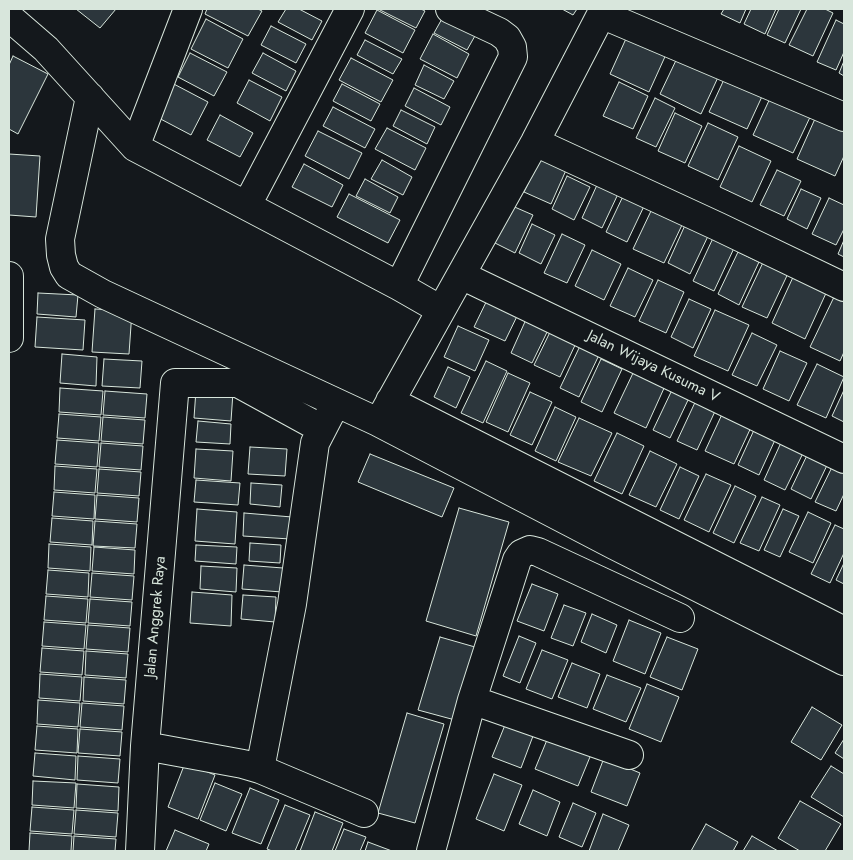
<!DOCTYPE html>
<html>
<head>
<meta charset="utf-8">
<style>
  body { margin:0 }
  #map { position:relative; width:853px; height:860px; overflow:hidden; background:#14181c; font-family:Jost,sans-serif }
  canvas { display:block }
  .frame { position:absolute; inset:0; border:10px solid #d8e6dc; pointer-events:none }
</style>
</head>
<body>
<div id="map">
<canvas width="853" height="860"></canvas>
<div class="frame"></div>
</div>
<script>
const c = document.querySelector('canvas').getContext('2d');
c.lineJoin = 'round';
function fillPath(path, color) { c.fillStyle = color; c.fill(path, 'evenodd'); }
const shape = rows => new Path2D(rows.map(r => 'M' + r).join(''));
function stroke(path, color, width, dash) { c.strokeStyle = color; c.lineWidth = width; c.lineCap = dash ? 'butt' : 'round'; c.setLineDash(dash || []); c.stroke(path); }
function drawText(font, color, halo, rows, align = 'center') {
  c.font = font + ' Jost,sans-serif'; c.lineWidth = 4; c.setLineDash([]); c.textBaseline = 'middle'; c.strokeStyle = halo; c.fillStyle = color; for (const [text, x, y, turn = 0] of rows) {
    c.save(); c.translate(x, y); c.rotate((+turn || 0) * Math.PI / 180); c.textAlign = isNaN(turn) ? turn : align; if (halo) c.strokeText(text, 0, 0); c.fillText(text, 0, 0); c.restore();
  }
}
const building = shape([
  [76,9,116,9,100,28,76,9],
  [207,9,258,9,262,11,248,36,205,14,207,9],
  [286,9,299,9,322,21,312,40,278,22,286,9],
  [378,9,421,9,425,11,416,28,378,9],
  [562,9,577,9,573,15,562,9],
  [724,9,746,9,740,23,721,14,724,9],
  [751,9,776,9,765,34,744,24,751,9],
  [779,9,801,9,785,43,767,35,779,9],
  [807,9,825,9,833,13,813,56,789,45,807,9],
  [377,10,415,30,403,53,365,33,377,10],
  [443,17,476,34,467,50,434,33,443,17],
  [206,19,243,39,228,68,191,49,206,19],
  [836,20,844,24,844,52,836,70,817,62,836,20],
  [271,26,306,44,296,63,261,45,271,26],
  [629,32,668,50,649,92,610,74,629,32],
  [433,34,469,54,457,78,420,59,433,34],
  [365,40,402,59,393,74,357,55,365,40],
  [190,53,227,72,214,96,178,77,190,53],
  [263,53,296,71,286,91,252,73,263,53],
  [679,54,720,73,701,114,660,94,679,54],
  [13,56,48,74,18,134,9,129,9,65,13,56],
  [351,58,393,80,381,102,339,80,351,58],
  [844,61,844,76,839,73,844,61],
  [424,65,454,81,444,99,415,85,424,65],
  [727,73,765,90,747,129,709,112,727,73],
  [249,80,282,97,270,121,237,103,249,80],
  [170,82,208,102,191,135,153,115,170,82],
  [619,82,648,96,633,129,603,116,619,82],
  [342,84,380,104,371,121,333,101,342,84],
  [414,88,450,107,441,125,405,106,414,88],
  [772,94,812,113,793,153,753,135,772,94],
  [655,98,675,108,656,147,636,138,655,98],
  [333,107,375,129,365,148,323,126,333,107],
  [401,110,435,127,427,144,393,126,401,110],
  [818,112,844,125,844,156,835,176,797,159,818,112],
  [675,113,702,126,685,163,658,151,675,113],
  [220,115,253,133,240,157,207,140,220,115],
  [708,123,738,137,718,180,688,166,708,123],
  [387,128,426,148,415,170,375,149,387,128],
  [318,131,362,153,349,179,305,156,318,131],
  [739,146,771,161,752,202,720,187,739,146],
  [9,154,40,156,36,217,9,215,9,154],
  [542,155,567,168,551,204,524,192,542,155],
  [382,160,412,177,403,195,371,179,382,160],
  [304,164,343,185,332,207,292,187,304,164],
  [777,170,801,181,784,216,760,205,777,170],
  [567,176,590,187,574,220,552,209,567,176],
  [365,179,398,197,390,213,356,196,365,179],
  [597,185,618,194,602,228,582,218,597,185],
  [801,189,821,198,807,229,787,219,801,189],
  [625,192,646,202,627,242,606,232,625,192],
  [349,194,400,220,388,243,337,217,349,194],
  [829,198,844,205,844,229,836,245,812,234,829,198],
  [510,205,533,215,515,253,493,242,510,205],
  [651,211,682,225,664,263,633,249,651,211],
  [686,223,709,234,690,274,668,263,686,223],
  [532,224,555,235,541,264,519,253,532,224],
  [562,234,585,245,567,283,544,273,562,234],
  [714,236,735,246,714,291,693,281,714,236],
  [844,240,844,257,838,254,844,240],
  [592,250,621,264,604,300,575,286,592,250],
  [738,252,759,262,739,305,718,294,738,252],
  [767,254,792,265,767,318,742,307,767,254],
  [628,268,653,280,635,317,610,306,628,268],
  [794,275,827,291,805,339,772,323,794,275],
  [658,280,684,292,666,333,639,321,658,280],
  [38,293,78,295,76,317,37,314,38,293],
  [490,294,521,308,505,341,474,327,490,294],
  [834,297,844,302,844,352,840,361,810,347,834,297],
  [689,299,711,309,693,348,671,337,689,299],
  [95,309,132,311,129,354,92,352,95,309],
  [715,310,749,325,728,371,694,356,715,310],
  [528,315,550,326,532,363,511,353,528,315],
  [37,317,85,320,83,350,35,347,37,317],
  [458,326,489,340,475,371,444,357,458,326],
  [552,328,577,341,560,377,534,365,552,328],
  [752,333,777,345,757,386,732,375,752,333],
  [580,346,599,355,579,397,560,388,580,346],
  [780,351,807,363,789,401,763,389,780,351],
  [62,354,97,357,96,386,60,383,62,354],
  [104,359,142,361,140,388,102,386,104,359],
  [601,359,622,369,602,412,581,402,601,359],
  [486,361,507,371,483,423,461,413,486,361],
  [817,364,844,377,826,418,797,405,817,364],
  [448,367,470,377,456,408,434,397,448,367],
  [634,371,665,386,646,428,614,413,634,371],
  [508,373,530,383,508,432,486,422,508,373],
  [60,388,103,391,101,415,59,412,60,388],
  [196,390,233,392,231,421,194,418,196,390],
  [672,390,689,398,670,438,653,430,672,390],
  [844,390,844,422,832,416,844,390],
  [105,391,147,394,145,418,103,415,105,391],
  [530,392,552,402,532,445,510,435,530,392],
  [698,396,718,405,697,450,677,441,698,396],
  [555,407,576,417,556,461,535,451,555,407],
  [724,410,753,423,734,464,705,451,724,410],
  [59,414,101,417,99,441,57,438,59,414],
  [103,417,145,420,143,444,101,441,103,417],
  [579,418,612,433,591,476,558,462,579,418],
  [198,421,231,424,230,444,196,442,198,421],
  [754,430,775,440,759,475,738,465,754,430],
  [617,433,644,446,622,494,594,481,617,433],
  [784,436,806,447,785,490,764,480,784,436],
  [57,440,99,443,97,467,55,464,57,440],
  [101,443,143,446,141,470,99,467,101,443],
  [250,447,287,449,285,476,248,474,250,447],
  [196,449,233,451,231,481,194,478,196,449],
  [810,449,830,459,811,499,791,489,810,449],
  [650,451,677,464,656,507,629,495,650,451],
  [370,454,454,488,442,517,358,482,370,454],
  [834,463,844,467,844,494,836,511,815,502,834,463],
  [55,466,97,469,95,493,54,490,55,466],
  [680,467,699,476,679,519,660,510,680,467],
  [99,469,141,472,139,496,97,493,99,469],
  [706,474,731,485,709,532,684,520,706,474],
  [196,480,240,483,238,505,194,502,196,480],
  [251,483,282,485,280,507,250,504,251,483],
  [735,486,756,496,734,543,713,533,735,486],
  [54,492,95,495,94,519,52,516,54,492],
  [97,495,139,498,137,522,95,519,97,495],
  [762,497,780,505,759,551,740,543,762,497],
  [459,508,509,522,476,636,426,621,459,508],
  [197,509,237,512,235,544,195,541,197,509],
  [783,509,799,516,780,557,764,550,783,509],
  [808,512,831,523,813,563,789,552,808,512],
  [244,513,292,517,290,539,243,536,244,513],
  [52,518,93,521,92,545,50,542,52,518],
  [95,521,137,524,135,548,93,546,95,521],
  [835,525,844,529,844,553,830,583,811,574,835,525],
  [250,543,281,545,280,563,249,561,250,543],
  [49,544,91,547,90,571,48,568,49,544],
  [196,545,237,547,236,564,195,561,196,545],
  [94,547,135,550,134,574,92,571,94,547],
  [844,563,844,584,836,580,844,563],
  [244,565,283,568,282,592,242,589,244,565],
  [201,566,237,568,236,592,200,589,201,566],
  [48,570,89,573,88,597,46,594,48,570],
  [92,573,134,576,132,600,90,597,92,573],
  [532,584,558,594,544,631,517,621,532,584],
  [192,592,232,595,231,626,190,623,192,592],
  [243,595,276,597,275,622,241,619,243,595],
  [46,596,88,599,86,623,44,620,46,596],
  [90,599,132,602,130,626,88,623,90,599],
  [564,605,586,613,573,646,551,638,564,605],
  [592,614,617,625,606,653,581,642,592,614],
  [629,620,661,633,645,674,613,661,629,620],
  [44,622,86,625,84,649,42,646,44,622],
  [88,625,130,628,128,652,86,649,88,625],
  [519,636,536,643,520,683,503,676,519,636],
  [440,637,475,647,455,720,418,710,440,637],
  [667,637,698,649,682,690,650,677,667,637],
  [42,648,84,651,82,675,40,672,42,648],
  [542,650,568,660,552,699,526,689,542,650],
  [86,651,128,654,126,678,85,675,86,651],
  [572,663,600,674,587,708,558,697,572,663],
  [40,674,82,677,80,701,39,698,40,674],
  [607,675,641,688,626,722,593,709,607,675],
  [84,677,126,680,124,704,83,701,84,677],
  [647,684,679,697,661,742,629,729,647,684],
  [38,700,80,703,78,727,37,724,38,700],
  [82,703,124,706,122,730,80,727,82,703],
  [812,707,842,725,821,760,791,742,812,707],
  [407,713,444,724,415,823,378,813,407,713],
  [505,725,533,736,521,768,492,757,505,725],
  [37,726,78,729,77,753,35,750,37,726],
  [80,729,122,732,120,756,78,753,80,729],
  [549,735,592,752,578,786,535,769,549,735],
  [844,739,844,759,835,753,844,739],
  [35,753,76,756,75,780,33,776,35,753],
  [78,756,120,759,118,783,77,780,78,756],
  [604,758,640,773,627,806,591,792,604,758],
  [185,763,215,775,198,819,168,807,185,763],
  [831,766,844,774,844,817,811,797,831,766],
  [494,774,522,785,504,831,476,819,494,774],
  [33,781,76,783,74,808,32,805,33,781],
  [215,783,242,794,226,831,200,820,215,783],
  [77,784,119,787,118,811,76,808,77,784],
  [250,788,279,800,261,844,232,833,250,788],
  [533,790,560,802,547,836,519,824,533,790],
  [800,801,841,824,825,851,800,851,778,838,800,801],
  [573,803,596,813,582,847,559,837,573,803],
  [285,805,310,815,295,851,272,851,267,849,285,805],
  [32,807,74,810,72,834,30,831,32,807],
  [76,810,118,813,116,837,74,834,76,810],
  [315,812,343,823,332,851,300,851,315,812],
  [603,814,629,825,618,851,589,851,603,814],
  [706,824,738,842,733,851,691,851,706,824],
  [344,829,366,837,360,851,335,851,344,829],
  [175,830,209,844,206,851,166,851,175,830],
  [30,833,72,836,71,851,29,851,30,833],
  [74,836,116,839,115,851,73,851,74,836],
  [752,836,778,851,743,851,752,836],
  [368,842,392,851,365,851,368,842]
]);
fillPath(building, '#2c363c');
stroke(building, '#d8e6dc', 1);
const street = shape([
  [601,14,844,117],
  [9,17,46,49,135,147,399,286,441,310],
  [90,97,60,239,61,255,64,267,69,275,103,294,378,422,614,545,844,661],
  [535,142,719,227,844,287],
  [135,147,188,9],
  [247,205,350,9],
  [461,275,844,459],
  [9,276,9,338],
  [399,286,513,57,512,47,507,38,499,32,450,9],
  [390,401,844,631],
  [381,418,535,142,604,9],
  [472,700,629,755],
  [145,746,243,764,260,769,364,813],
  [260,769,292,604,315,443,330,414],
  [140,851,145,746,175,383,238,383,322,429],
  [431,851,472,700,517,560,521,554,530,550,538,552,680,618]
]);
stroke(street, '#d8e6dc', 30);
stroke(street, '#14181c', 28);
drawText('15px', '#d8e6dc', '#14181c', [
  ["Jalan Wijaya Kusuma V",653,367,26],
  ["Jalan Anggrek Raya",156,617,-85]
]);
</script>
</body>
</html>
